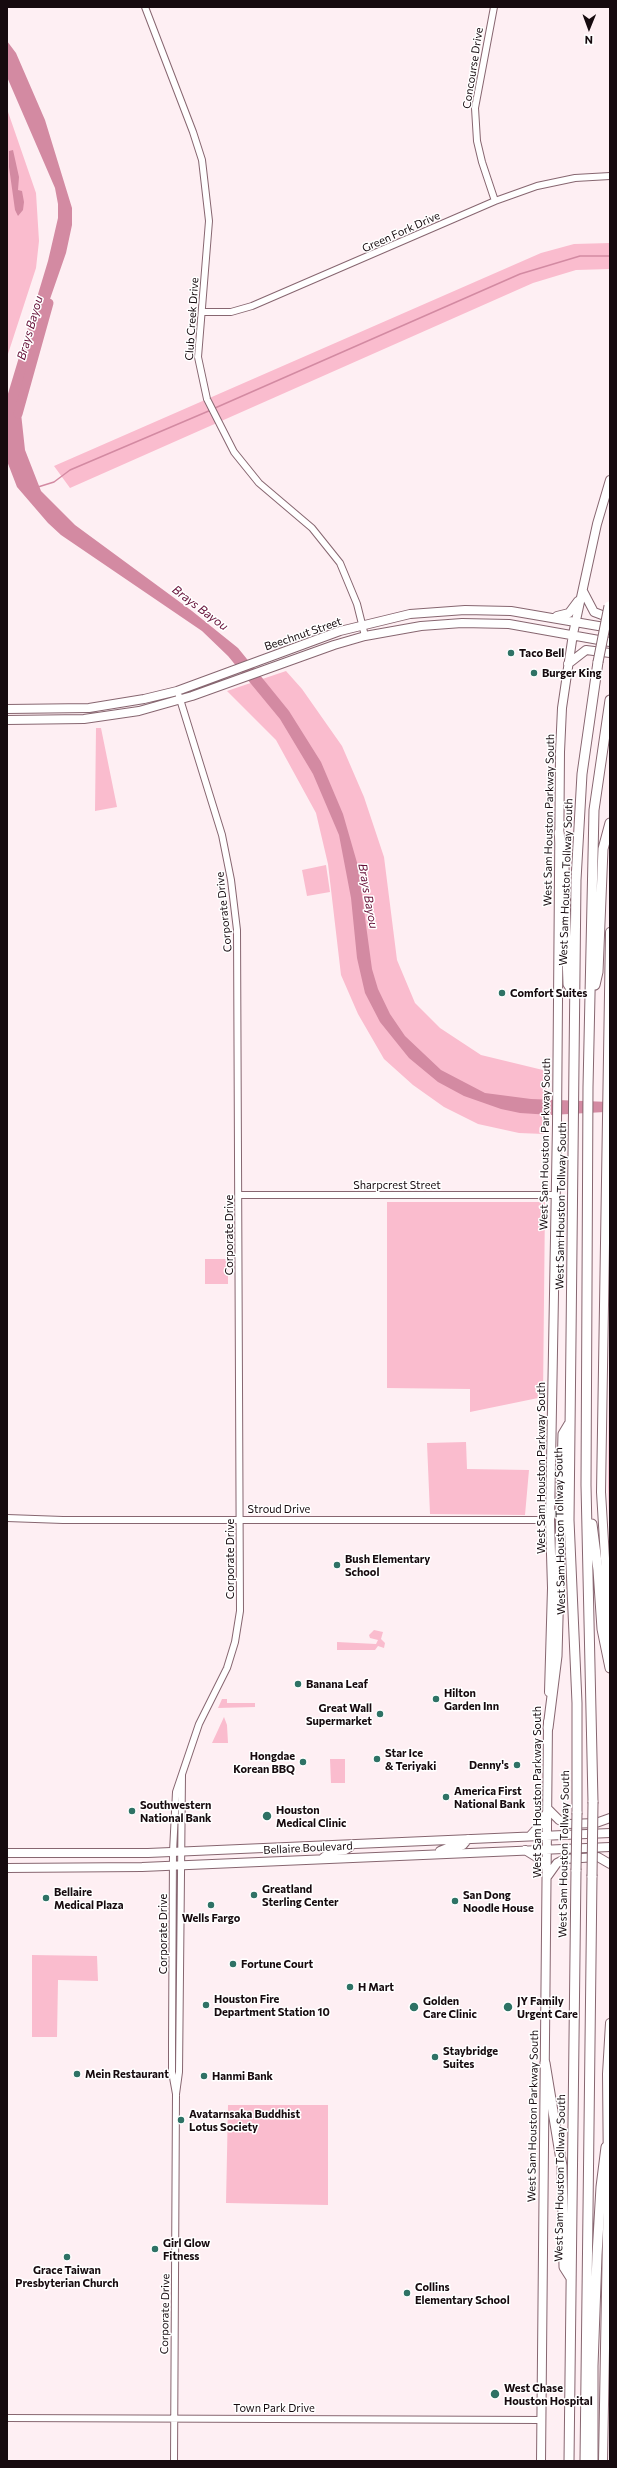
<!DOCTYPE html>
<html>
<head>
<meta charset="utf-8">
<style>
  body { margin:0 }
  #map { position:relative; width:617px; height:2468px; overflow:hidden; background:#feeff3; font-family:Commissioner,sans-serif }
  canvas { display:block }
  .frame { position:absolute; inset:0; border:8px solid #160a0e; pointer-events:none }
  .north { position:absolute; left:569px; top:8px; width:40px; height:40px; -webkit-text-stroke:3px #fff; paint-order:stroke; rotate:181deg; font-size:11px; font-weight:700; line-height:16px; text-align:center; color:#160a0e }
  .north::after { content:''; display:block; margin:auto; width:14px; height:18px; background:#160a0e; clip-path:polygon(50% 0,100% 100%,50% 72%,0 100%) }
</style>
</head>
<body>
<div id="map">
<canvas width="617" height="2468"></canvas>
<div class="frame"></div>
<div class="north">N</div>
</div>
<script>
const c = document.querySelector('canvas').getContext('2d');
c.lineJoin = 'round';
function fillPath(path, color) { c.fillStyle = color; c.fill(path, 'evenodd'); }
const shape = rows => new Path2D(rows.map(r => 'M' + r).join(''));
function stroke(path, color, width, dash) { c.strokeStyle = color; c.lineWidth = width; c.lineCap = dash ? 'butt' : 'round'; c.setLineDash(dash || []); c.stroke(path); }
function drawText(font, color, halo, rows, align = 'center') {
  c.font = font + ' Commissioner,sans-serif'; c.lineWidth = 3; c.setLineDash([]); c.textBaseline = 'middle'; c.strokeStyle = halo; c.fillStyle = color; for (const [text, x, y, turn = 0] of rows) {
    c.save(); c.translate(x, y); c.rotate((+turn || 0) * Math.PI / 180); c.textAlign = isNaN(turn) ? turn : align; if (halo) c.strokeText(text, 0, 0); c.fillText(text, 0, 0); c.restore();
  }
}
fillPath(shape([
  [7,109,36,193,39,241,36,268,7,357],
  [610,243,610,269,576,270,533,283,70,488,54,466,541,253,574,244],
  [286,671,302,689,342,746,364,797,384,857,397,960,415,1003,440,1028,481,1055,547,1071,544,1134,519,1133,478,1124,444,1107,413,1085,384,1059,358,1014,341,975,328,864,316,813,276,740,227,691],
  [96,728,101,728,117,807,95,811],
  [326,865,330,892,307,896,302,870],
  [387,1202,545,1202,543,1397,470,1412,470,1389,387,1388],
  [205,1259,228,1259,228,1284,205,1284],
  [610,1287,610,1551,608,1487],
  [466,1442,467,1469,529,1470,525,1515,430,1514,427,1443],
  [374,1630,383,1632,381,1639,385,1643,384,1648,378,1646,375,1650,337,1650,337,1642,376,1644,378,1640,370,1638,369,1635],
  [222,1699,227,1699,227,1703,255,1703,255,1707,218,1708],
  [224,1717,227,1725,228,1743,212,1743],
  [330,1759,345,1759,345,1783,331,1783],
  [32,1955,97,1956,98,1981,58,1980,57,2037,32,2037],
  [228,2105,328,2105,328,2205,226,2203]
]), '#fabcce');
fillPath(shape([
  [7,41,16,53,45,120,72,208,72,225,66,253,34,345,20,404,25,450,41,491,75,525,192,611,238,648,289,711,321,762,343,814,358,866,372,969,378,989,390,1014,405,1036,441,1070,485,1093,531,1099,610,1102,605,1112,551,1115,520,1113,501,1109,464,1096,438,1082,409,1058,380,1022,365,993,357,958,351,898,339,835,313,774,280,719,228,656,202,631,61,535,48,523,17,487,7,461,7,397,48,261,58,218,58,204,55,188,7,77],
  [13,150,19,177,18,190,22,191,24,202,23,210,18,216,15,210,9,167,9,151]
]), '#d38aa2');
stroke(shape([
  [215,408,520,274,580,256,610,256],
  [38,487,54,482,70,470,211,410]
]), '#d38aa2', 1.5);
stroke(shape([
  [18,414,49,303]
]), '#d38aa2', 9);
const minor = shape([
  [145,7,193,132,202,160,209,221,198,357,207,399,234,452,259,483,312,528,340,563,357,604,365,636],
  [494,7,475,108,477,141,482,162,495,201],
  [202,312,231,312,252,306,495,201,537,186,575,178,610,176],
  [239,1195,556,1195],
  [7,1518,63,1520,550,1520],
  [176,2094,172,2072,172,2044,173,1852,176,1792,199,1724,227,1668,235,1642,240,1611,237,930,231,880,222,835,179,696],
  [7,2418,541,2420],
  [174,2461,176,2094,179,2072,182,1775]
]);
const major = shape([
  [583,591,594,612,610,618],
  [557,616,569,613,578,601],
  [568,664,586,650,610,653],
  [7,709,89,708,144,699,177,691,340,631,410,614,465,610,511,611,610,628],
  [7,720,84,719,139,711,192,696,334,645,365,636,421,626,462,623,509,624,610,642],
  [610,932,601,1492,610,1641],
  [549,1692,552,1588,550,1520,557,1124,560,752,562,708,573,634,597,524,610,480],
  [548,1809,559,1820,568,1824,596,1823,610,1818],
  [530,1836,540,1825,546,1814],
  [525,1850,538,1858,547,1868],
  [440,1851,450,1847,463,1845,468,1839],
  [7,1853,148,1853,610,1833],
  [323,1858,332,1851,345,1850,350,1847],
  [7,1868,142,1867,610,1847],
  [547,1877,557,1863,565,1859,598,1857,610,1864],
  [541,2461,548,1722],
  [603,2461,608,2179,607,2074,610,2023]
]);
const highway = shape([
  [559,833,564,866,568,984,575,995],
  [595,985,598,972,603,849,610,823],
  [592,1524,598,1570,602,1629,610,1668],
  [548,1728,557,1656,563,1434,569,1424],
  [593,1802,586,1485,588,1087,594,810,610,700],
  [577,1813,577,1703,569,1520,576,880,582,774,598,662],
  [545,2063,562,2166,564,2267,571,2278],
  [569,2461,576,1870],
  [585,2461,592,1876],
  [593,2461,593,2366,597,2255,601,2187,606,2147]
]);
stroke(minor, '#876670', 8);
stroke(major, '#876670', 10);
stroke(highway, '#876670', 11);
stroke(minor, '#fff', 6);
stroke(major, '#fff', 8);
stroke(highway, '#fff', 9);
const highwayBridge = shape([
  [598,662,609,606],
  [576,1870,577,1813],
  [592,1876,593,1802]
]);
stroke(highwayBridge, '#876670', 11, []);
stroke(highwayBridge, '#fff', 9);
for (const [x, y, r, color] of [
  [511,653,4,"#2e7265"],
  [534,673,4,"#2e7265"],
  [502,993,4,"#2e7265"],
  [337,1565,4,"#2e7265"],
  [298,1684,4,"#2e7265"],
  [436,1699,4,"#2e7265"],
  [380,1714,4,"#2e7265"],
  [377,1759,4,"#2e7265"],
  [303,1762,4,"#2e7265"],
  [517,1765,4,"#2e7265"],
  [446,1797,4,"#2e7265"],
  [132,1811,4,"#2e7265"],
  [267,1816,5,"#2e7265"],
  [254,1895,4,"#2e7265"],
  [46,1898,4,"#2e7265"],
  [455,1901,4,"#2e7265"],
  [211,1905,4,"#2e7265"],
  [233,1964,4,"#2e7265"],
  [350,1987,4,"#2e7265"],
  [206,2005,4,"#2e7265"],
  [414,2007,5,"#2e7265"],
  [508,2007,5,"#2e7265"],
  [435,2057,4,"#2e7265"],
  [77,2074,4,"#2e7265"],
  [204,2076,4,"#2e7265"],
  [181,2120,4,"#2e7265"],
  [155,2249,4,"#2e7265"],
  [67,2257,4,"#2e7265"],
  [407,2293,4,"#2e7265"],
  [495,2394,5,"#2e7265"]
]) { const dot = new Path2D(); dot.arc(x, y, r, 0, 2 * Math.PI); c.fillStyle = color; c.fill(dot); stroke(dot, '#fff', 1.5); }
drawText('11px', '#160a0e', '#fff', [
  ["Concourse Drive",473,68,-81],
  ["Green Fork Drive",401,232,-24],
  ["Club Creek Drive",192,319,-86],
  ["Beechnut Street",303,634,-19],
  ["West Sam Houston Parkway South",549,820,-89],
  ["West Sam Houston Tollway South",566,882,-88],
  ["Corporate Drive",224,912,-96],
  ["West Sam Houston Parkway South",545,1144,-89],
  ["Sharpcrest Street",397,1185],
  ["West Sam Houston Tollway South",561,1206,-89],
  ["Corporate Drive",229,1235,-90],
  ["West Sam Houston Parkway South",541,1468,-90],
  ["Stroud Drive",279,1509],
  ["West Sam Houston Tollway South",560,1531,-91],
  ["Corporate Drive",230,1559,-90],
  ["West Sam Houston Parkway South",537,1792,-90],
  ["Bellaire Boulevard",308,1848,-3],
  ["West Sam Houston Tollway South",564,1854,-89],
  ["Corporate Drive",163,1934,-90],
  ["West Sam Houston Parkway South",533,2116,-89],
  ["West Sam Houston Tollway South",560,2178,-89],
  ["Corporate Drive",165,2314,-89],
  ["Town Park Drive",274,2408]
]);
drawText('bold 11px', '#160a0e', '#fff', [
  ["Taco Bell",519,653],
  ["Burger King",542,673],
  ["Comfort Suites",510,993],
  ["Bush Elementary",345,1559],
  ["School",345,1572],
  ["Banana Leaf",306,1684],
  ["Hilton",444,1693],
  ["Garden Inn",444,1706],
  ["Great Wall",372,1708,"right"],
  ["Supermarket",372,1721,"right"],
  ["Star Ice",385,1753],
  ["& Teriyaki",385,1766],
  ["Hongdae",295,1756,"right"],
  ["Korean BBQ",295,1769,"right"],
  ["Denny's",509,1765,"right"],
  ["America First",454,1791],
  ["National Bank",454,1804],
  ["Southwestern",140,1805],
  ["National Bank",140,1818],
  ["Houston",276,1810],
  ["Medical Clinic",276,1823],
  ["Greatland",262,1889],
  ["Sterling Center",262,1902],
  ["Bellaire",54,1892],
  ["Medical Plaza",54,1905],
  ["San Dong",463,1895],
  ["Noodle House",463,1908],
  ["Wells Fargo",211,1918,"center"],
  ["Fortune Court",241,1964],
  ["H Mart",358,1987],
  ["Houston Fire",214,1999],
  ["Department Station 10",214,2012],
  ["Golden",423,2001],
  ["Care Clinic",423,2014],
  ["JY Family",517,2001],
  ["Urgent Care",517,2014],
  ["Staybridge",443,2051],
  ["Suites",443,2064],
  ["Mein Restaurant",85,2074],
  ["Hanmi Bank",212,2076],
  ["Avatarnsaka Buddhist",189,2114],
  ["Lotus Society",189,2127],
  ["Girl Glow",163,2243],
  ["Fitness",163,2256],
  ["Grace Taiwan",67,2270,"center"],
  ["Presbyterian Church",67,2283,"center"],
  ["Collins",415,2287],
  ["Elementary School",415,2300],
  ["West Chase",504,2388],
  ["Houston Hospital",504,2401]
], 'left');
drawText('italic 12px', '#640e36', '#fff', [
  ["Brays Bayou",30,328,-74],
  ["Brays Bayou",200,608,37],
  ["Brays Bayou",368,896,80]
]);
</script>
</body>
</html>
